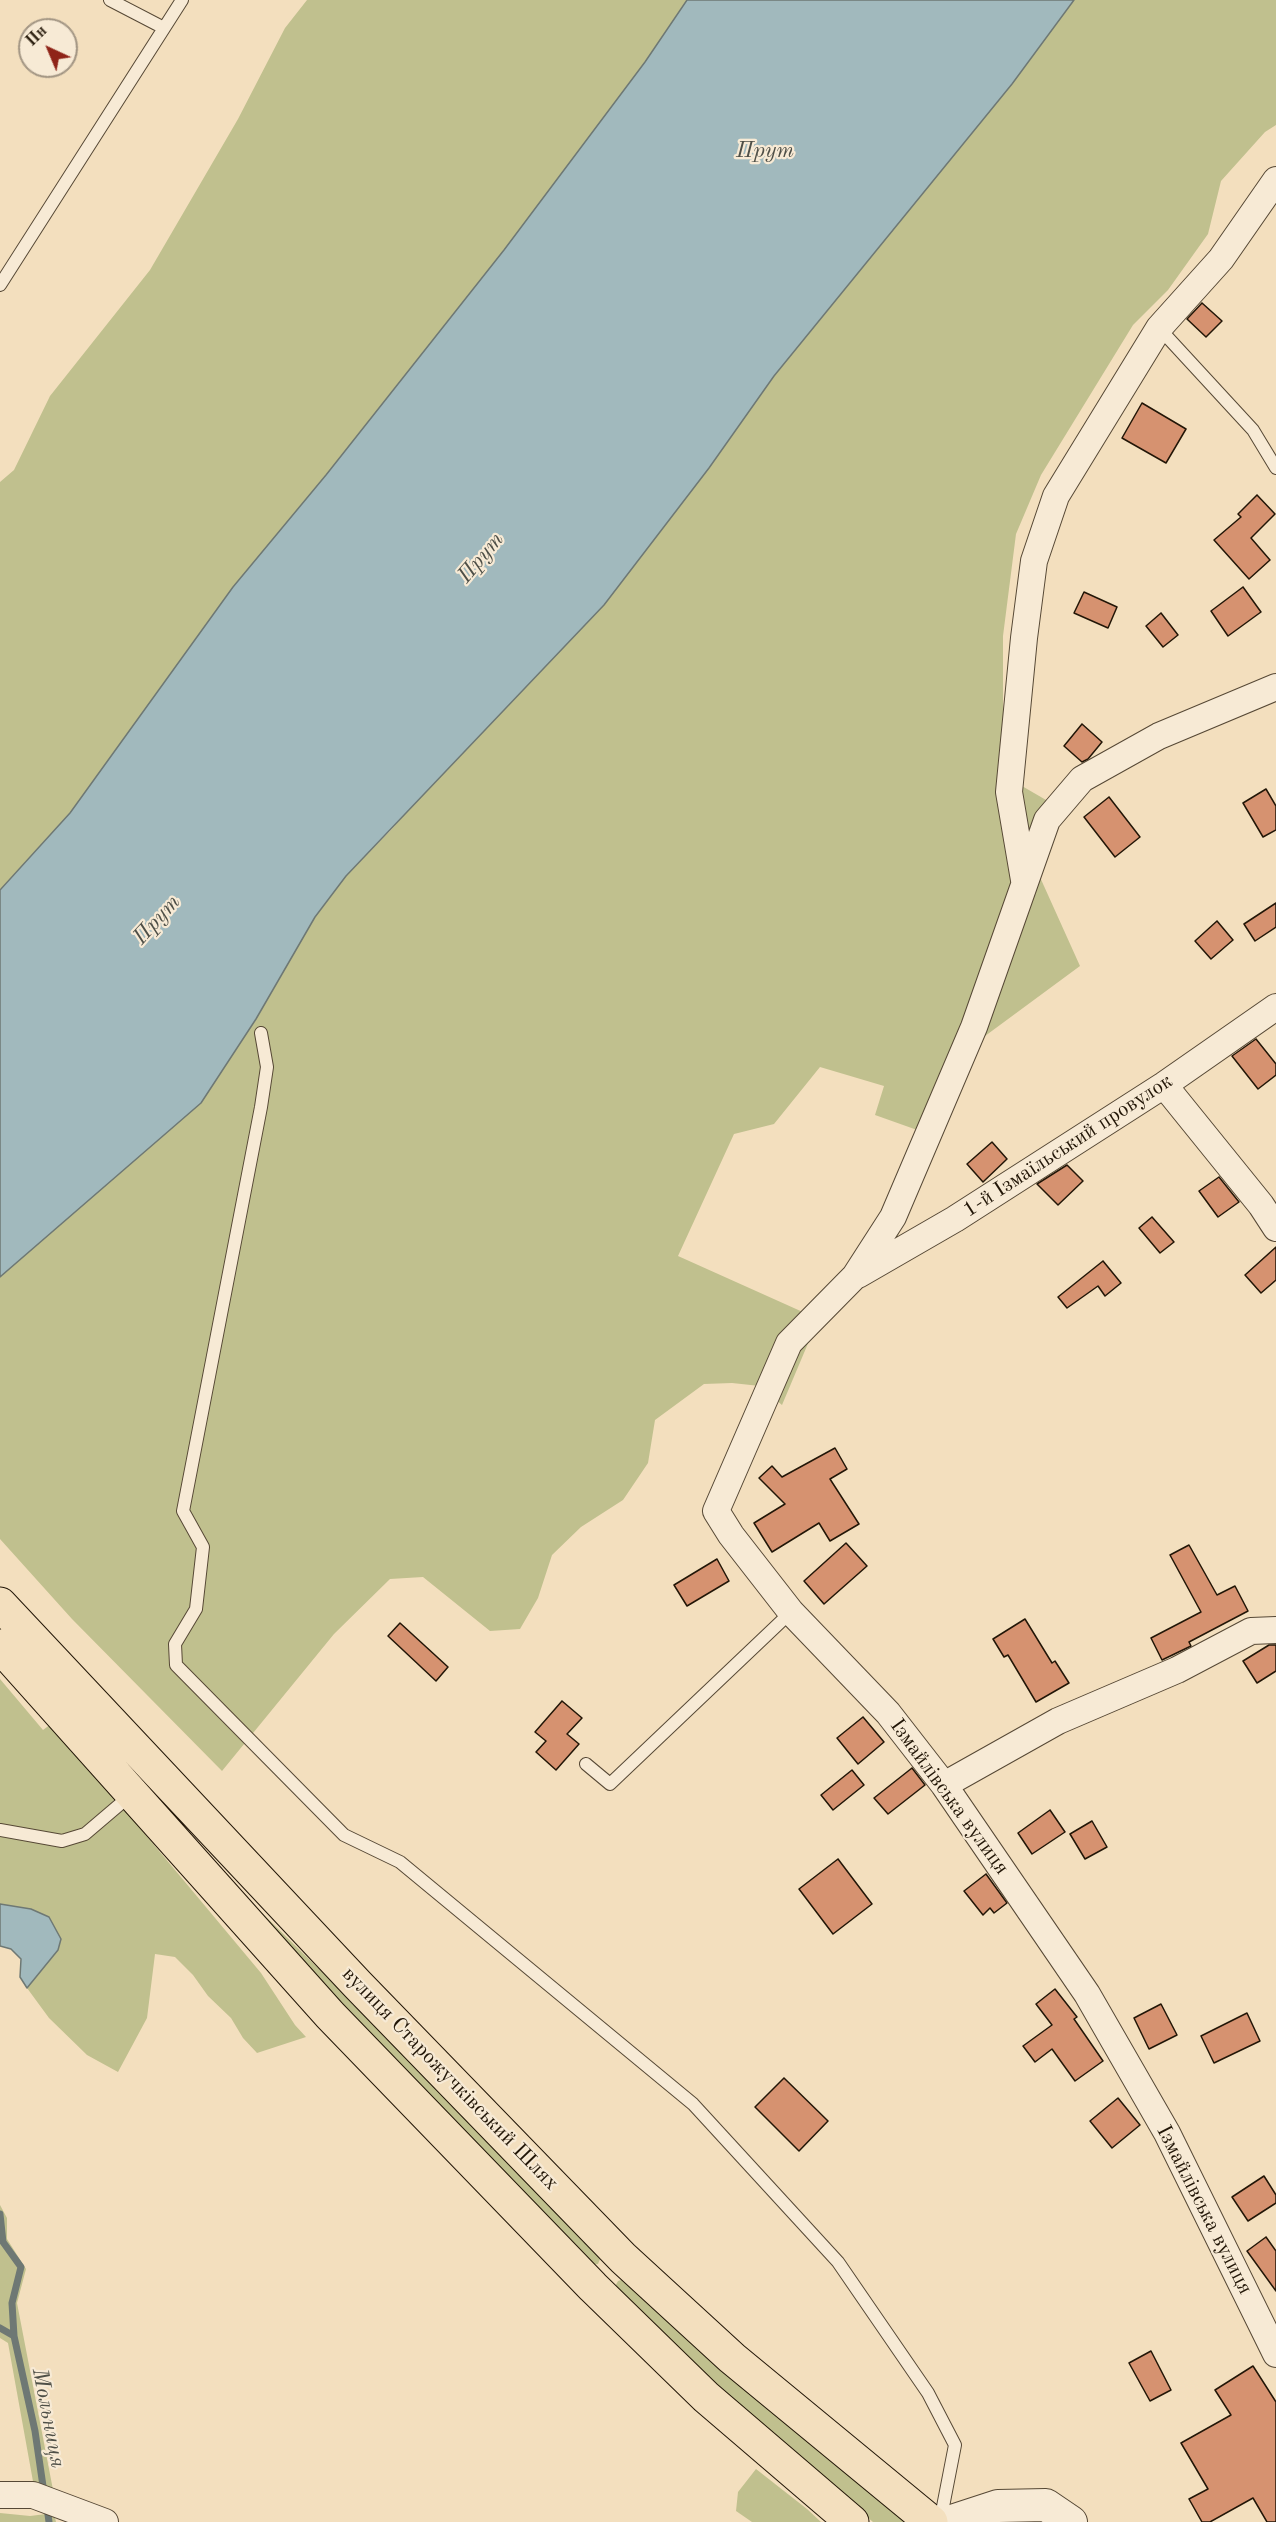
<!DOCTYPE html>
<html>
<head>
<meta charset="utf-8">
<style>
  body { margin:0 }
  #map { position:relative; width:1276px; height:2522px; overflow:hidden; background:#f3dfbe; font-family:"Old Standard TT",serif }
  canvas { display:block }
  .north { position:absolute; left:18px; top:18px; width:60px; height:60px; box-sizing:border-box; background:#f7ead5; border:2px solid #a29583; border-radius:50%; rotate:316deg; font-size:16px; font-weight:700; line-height:24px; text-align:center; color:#221607 }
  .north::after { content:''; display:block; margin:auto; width:21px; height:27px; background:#8f2418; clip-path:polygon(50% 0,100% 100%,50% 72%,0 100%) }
</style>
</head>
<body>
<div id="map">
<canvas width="1276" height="2522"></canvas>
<div class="north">Пн</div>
</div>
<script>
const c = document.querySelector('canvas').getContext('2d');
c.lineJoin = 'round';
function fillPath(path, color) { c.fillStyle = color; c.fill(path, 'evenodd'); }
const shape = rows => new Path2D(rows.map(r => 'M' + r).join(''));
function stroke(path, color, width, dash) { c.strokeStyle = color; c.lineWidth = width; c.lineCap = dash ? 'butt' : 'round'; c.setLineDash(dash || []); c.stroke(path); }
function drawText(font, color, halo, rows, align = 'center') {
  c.font = font + ' "Old Standard TT",serif'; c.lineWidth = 4.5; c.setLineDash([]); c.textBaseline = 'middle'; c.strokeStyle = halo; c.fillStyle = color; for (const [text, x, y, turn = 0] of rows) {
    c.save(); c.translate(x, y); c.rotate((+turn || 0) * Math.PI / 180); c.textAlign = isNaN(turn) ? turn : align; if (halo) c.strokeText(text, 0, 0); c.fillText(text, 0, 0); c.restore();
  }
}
fillPath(shape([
  [307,0,687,0,645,62,504,250,326,475,233,587,70,813,0,890,0,482,14,470,50,396,150,270,238,119,285,28],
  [1074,0,1276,0,1276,125,1265,132,1221,181,1208,234,1168,290,1133,325,1041,475,1016,534,1003,636,1003,775,1065,811,1039,875,1080,966,981,1039,886,1264,812,1334,782,1405,760,1386,732,1383,704,1384,655,1420,648,1463,623,1500,581,1527,552,1555,538,1598,520,1629,490,1631,423,1577,390,1579,334,1634,222,1771,72,1619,0,1539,0,1277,201,1103,315,917,346,876,391,830,709,468,774,376,1012,84],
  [820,1067,884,1086,875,1115,920,1131,879,1228,805,1313,678,1256,734,1134,774,1124],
  [0,1679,43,1730,51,1724,94,1773,261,1973,295,2025,306,2037,257,2053,243,2038,231,2018,208,1996,193,1975,175,1957,155,1954,147,2018,118,2072,87,2055,49,2018,27,1988,58,1950,61,1939,31,1909,0,1904],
  [144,1797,604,2249,598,2264,583,2266],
  [0,2205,7,2218,7,2239,26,2269,17,2303,54,2495,34,2487,8,2343,0,2338],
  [631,2277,915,2522,873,2522,717,2389,612,2292,618,2281],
  [756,2469,807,2509,821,2522,752,2522,736,2511,738,2492],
  [0,2513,30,2516,54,2513,56,2522,0,2522]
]), '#c0c08e');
const water = shape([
  [687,0,1074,0,1012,84,774,376,709,468,604,605,346,876,315,917,256,1019,201,1103,0,1277,0,890,70,813,233,587,326,475,504,250,645,62,687,0],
  [0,1904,31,1909,49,1917,61,1939,58,1950,27,1988,20,1977,21,1959,11,1949,0,1946,0,1904]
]);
fillPath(water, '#a1b9bd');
stroke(water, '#6e7874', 1.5);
stroke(shape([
  [0,2214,3,2242,21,2267,12,2303,14,2336],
  [0,2328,14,2336,35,2431,44,2493],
  [47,2507,49,2522]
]), '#6e7874', 7);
const building = shape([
  [1202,303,1222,321,1206,337,1187,319,1202,303],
  [1142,403,1186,429,1166,463,1122,438,1142,403],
  [1257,495,1275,514,1251,538,1270,560,1249,579,1214,540,1241,517,1238,514,1257,495],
  [1243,587,1261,612,1228,636,1211,611,1243,587],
  [1084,592,1117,607,1108,628,1074,613,1084,592],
  [1161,613,1178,635,1163,647,1146,626,1161,613],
  [1082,724,1102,742,1088,759,1082,762,1064,746,1082,724],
  [1266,789,1276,806,1276,830,1263,837,1243,803,1266,789],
  [1109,797,1140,837,1115,857,1084,817,1109,797],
  [1276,903,1276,927,1255,941,1244,924,1276,903],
  [1217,921,1233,940,1211,959,1195,941,1217,921],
  [1256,1039,1276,1064,1276,1075,1258,1089,1232,1056,1256,1039],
  [992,1142,1007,1159,983,1182,967,1164,992,1142],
  [1067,1165,1083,1181,1058,1205,1037,1184,1067,1165],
  [1219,1177,1239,1202,1218,1217,1199,1191,1219,1177],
  [1152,1217,1174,1242,1160,1253,1139,1228,1152,1217],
  [1276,1247,1276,1280,1261,1293,1245,1275,1276,1247],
  [1103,1261,1121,1283,1105,1296,1098,1286,1067,1308,1058,1297,1103,1261],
  [835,1448,847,1469,830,1479,859,1524,830,1541,819,1523,772,1552,754,1523,785,1504,759,1478,772,1466,782,1477,835,1448],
  [846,1543,867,1566,824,1604,804,1581,846,1543],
  [1189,1545,1217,1595,1235,1586,1248,1611,1189,1642,1191,1646,1162,1660,1151,1638,1201,1612,1170,1555,1189,1545],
  [717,1559,729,1581,687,1606,674,1585,717,1559],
  [1025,1619,1052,1663,1055,1661,1069,1683,1036,1702,1008,1655,1004,1657,993,1639,1025,1619],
  [400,1623,448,1667,436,1681,388,1636,400,1623],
  [1269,1645,1276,1645,1276,1671,1257,1683,1243,1661,1269,1645],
  [562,1701,582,1718,567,1734,579,1744,556,1770,536,1752,546,1741,535,1732,562,1701],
  [863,1717,884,1742,858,1764,837,1738,863,1717],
  [912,1768,925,1785,888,1814,874,1798,912,1768],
  [852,1770,864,1785,833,1810,821,1795,852,1770],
  [1050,1810,1065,1832,1032,1854,1018,1833,1050,1810],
  [1092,1821,1107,1847,1085,1859,1070,1834,1092,1821],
  [838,1859,872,1904,833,1934,799,1889,838,1859],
  [986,1874,1007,1903,994,1913,990,1908,983,1915,964,1891,986,1874],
  [1055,1989,1077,2017,1074,2019,1103,2061,1075,2081,1052,2049,1035,2062,1023,2046,1052,2025,1036,2004,1055,1989],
  [1161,2004,1177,2035,1149,2049,1134,2018,1161,2004],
  [1247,2013,1260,2041,1214,2063,1201,2036,1247,2013],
  [784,2078,828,2121,799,2151,755,2107,784,2078],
  [1118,2098,1140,2125,1112,2148,1090,2121,1118,2098],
  [1264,2176,1276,2195,1276,2203,1248,2221,1232,2197,1264,2176],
  [1266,2237,1276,2251,1276,2291,1247,2251,1266,2237],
  [1151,2351,1171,2390,1150,2401,1129,2363,1151,2351],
  [1253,2366,1276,2402,1276,2522,1267,2522,1253,2498,1210,2522,1202,2522,1189,2499,1208,2489,1181,2443,1231,2415,1215,2390,1253,2366]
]);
fillPath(building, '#d69270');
stroke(building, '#221607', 1.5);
const service = shape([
  [110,0,164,28],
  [0,285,182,0],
  [1159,328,1253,430,1276,468],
  [261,1033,267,1067,261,1107,183,1511,203,1547,196,1609,175,1644,176,1665,344,1835,400,1862,693,2104,838,2262,928,2393,955,2445,940,2522],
  [586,1764,610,1784,791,1612],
  [0,1830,62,1841,85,1834,132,1794]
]);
const minor = shape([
  [1276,687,1159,736,1082,779,1047,820,974,1027,893,1217,855,1276,789,1343,716,1511,731,1535,791,1612,888,1713,944,1785,1087,1994,1167,2133,1276,2354],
  [1024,880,1009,792,1024,638,1034,561,1056,496,1159,328,1221,259,1276,180],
  [1164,1085,1261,1205,1276,1228],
  [858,1275,955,1219,1164,1085,1276,1007],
  [944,1785,1058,1721,1177,1670,1251,1631,1276,1630],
  [0,2495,33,2495,105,2522]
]);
const tertiary = shape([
  [949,2522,998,2506,1046,2505,1071,2522]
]);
const primary = shape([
  [0,1604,358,1985,623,2258,732,2358,931,2522],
  [0,1646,330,2015,593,2287,706,2397,852,2522]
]);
stroke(service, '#564835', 14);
stroke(minor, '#564835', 28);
stroke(tertiary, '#564835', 34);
stroke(primary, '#221607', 35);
stroke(service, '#f7ead5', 12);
stroke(minor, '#f7ead5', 26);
stroke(tertiary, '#f7ead5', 32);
stroke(primary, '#f3dfbe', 33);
drawText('21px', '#221607', '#f7ead5', [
  ["1-й Ізмаїльський провулок",1068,1146,-33],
  ["Ізмайлівська вулиця",949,1797,54],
  ["вулиця Старожучківський Шлях",450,2079,46],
  ["Ізмайлівська вулиця",1204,2210,63]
]);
drawText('italic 22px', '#4e4f47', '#f7ead5', [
  ["Прут",765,151],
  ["Прут",481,558,-50],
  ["Прут",157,920,-48],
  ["Мольниця",48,2418,79]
]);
</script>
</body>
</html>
